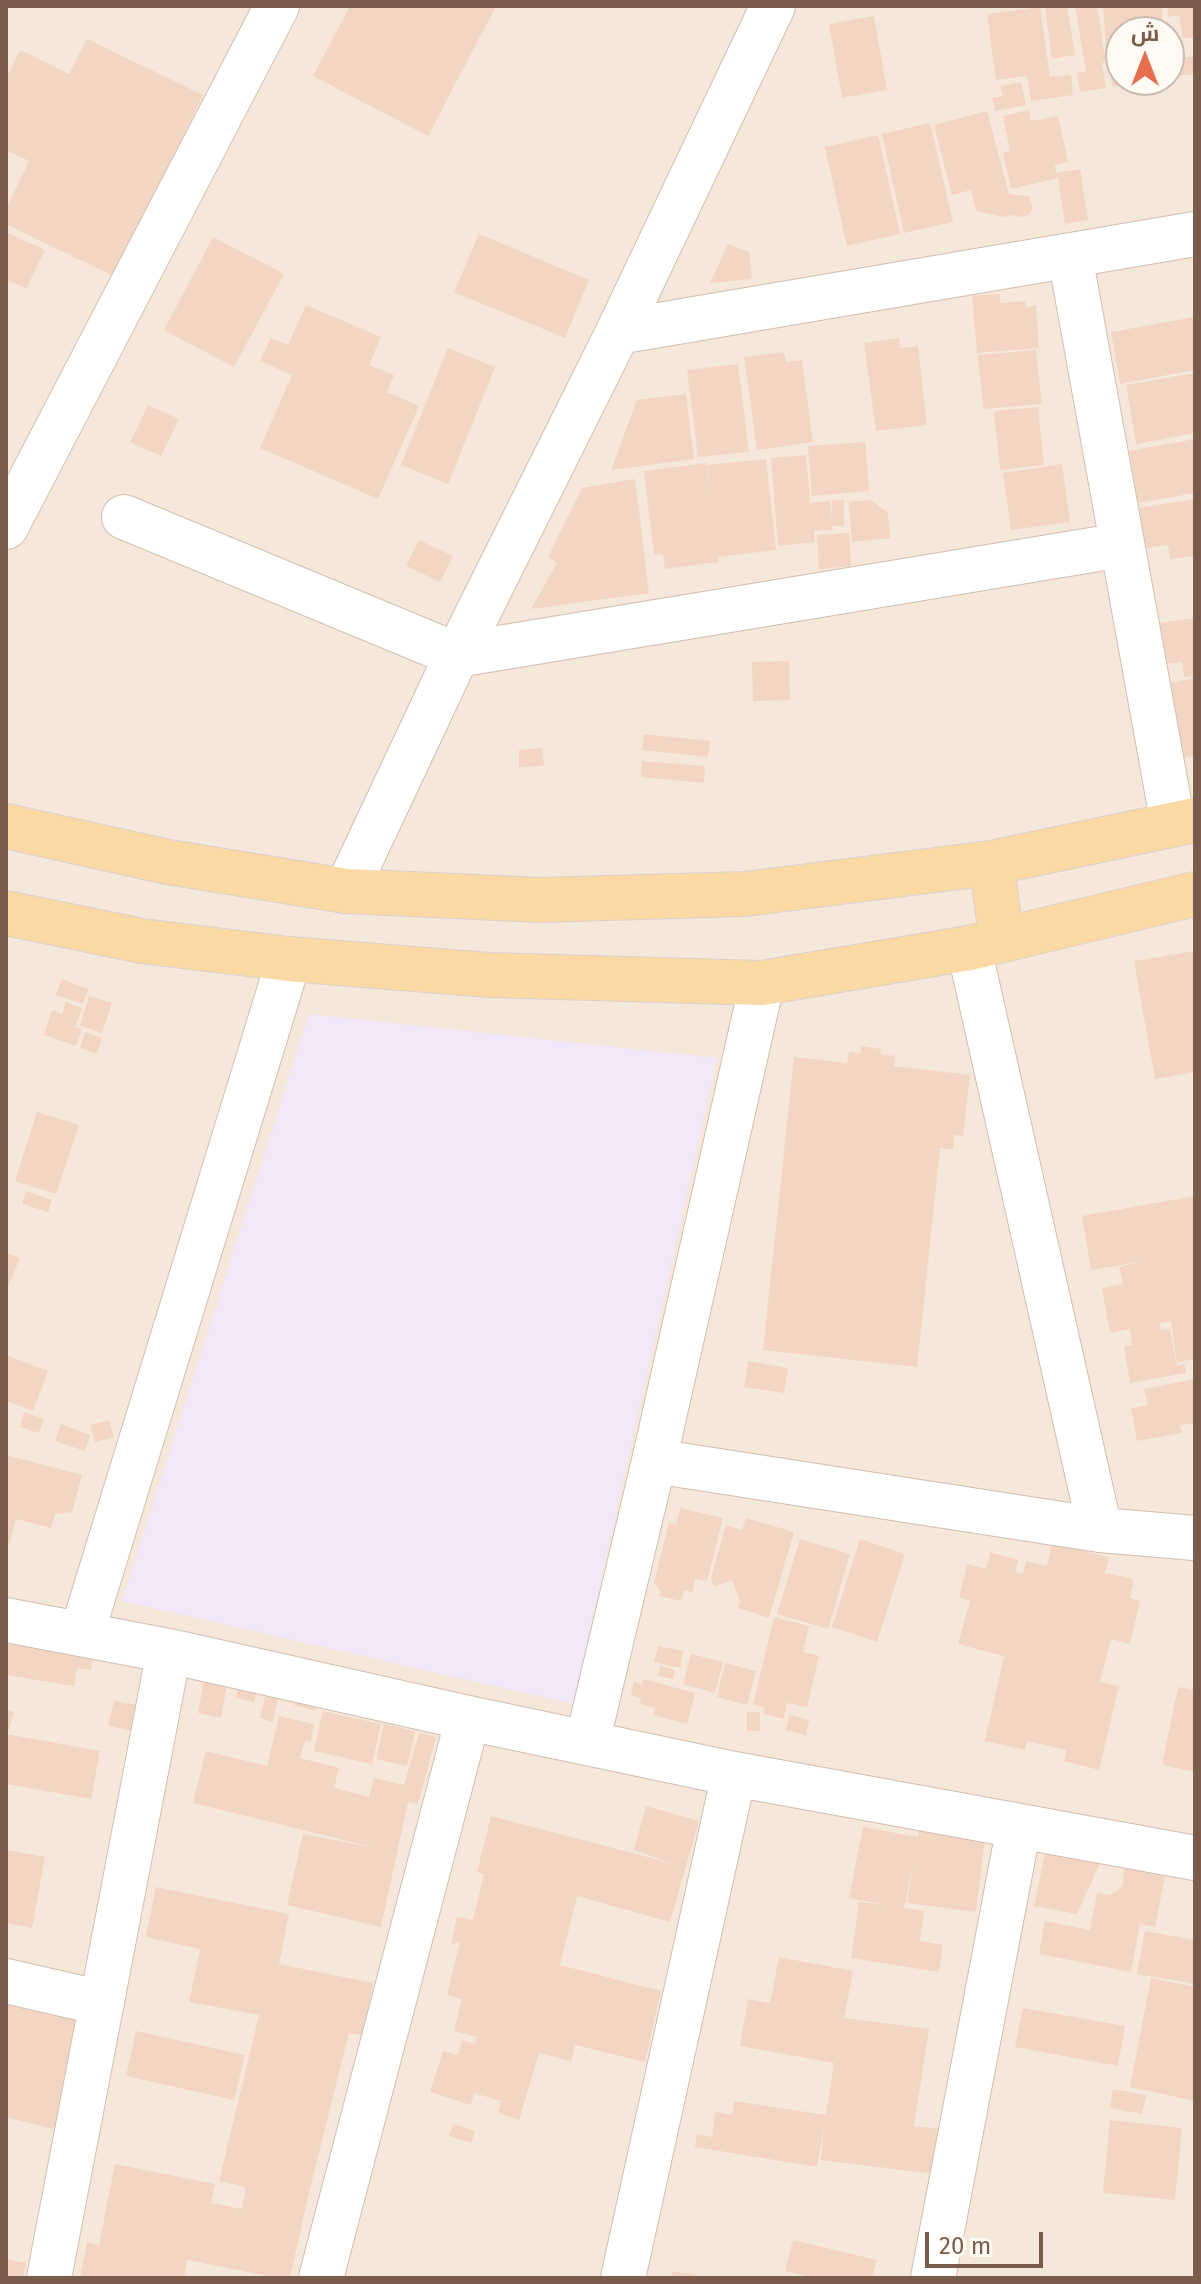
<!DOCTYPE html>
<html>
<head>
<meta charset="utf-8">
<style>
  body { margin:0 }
  #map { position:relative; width:1201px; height:2284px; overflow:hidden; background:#fdf6ec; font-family:"Fira Sans",Cairo,sans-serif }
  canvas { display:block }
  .frame { position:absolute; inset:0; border:8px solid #7a5c4d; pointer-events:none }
  .north { position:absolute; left:1105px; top:16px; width:80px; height:80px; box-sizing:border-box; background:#fffaf3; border:2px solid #cabbb1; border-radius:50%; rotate:0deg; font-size:22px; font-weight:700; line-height:32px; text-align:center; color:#7a5c4d }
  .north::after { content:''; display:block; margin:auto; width:28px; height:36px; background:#e76f51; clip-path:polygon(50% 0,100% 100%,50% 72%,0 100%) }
  .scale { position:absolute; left:925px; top:2232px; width:118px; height:36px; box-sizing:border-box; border:4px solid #7a5c4d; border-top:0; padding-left:10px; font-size:24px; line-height:28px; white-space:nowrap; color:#7a5c4d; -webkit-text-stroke:6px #fffaf3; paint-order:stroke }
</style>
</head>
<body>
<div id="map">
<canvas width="1201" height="2284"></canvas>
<div class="frame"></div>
<div class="north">ش</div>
<div class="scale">20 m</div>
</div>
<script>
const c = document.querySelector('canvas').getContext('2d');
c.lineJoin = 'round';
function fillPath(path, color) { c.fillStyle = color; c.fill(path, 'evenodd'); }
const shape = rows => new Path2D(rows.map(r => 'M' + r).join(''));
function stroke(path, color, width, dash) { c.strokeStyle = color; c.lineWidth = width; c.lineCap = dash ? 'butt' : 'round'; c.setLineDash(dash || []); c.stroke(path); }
fillPath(shape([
  [6,6,1195,6,1195,2278,6,2278],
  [1121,32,1169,32,1169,80,1121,80]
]), '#f5e8da');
fillPath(shape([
  [309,1014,717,1058,573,1704,122,1601]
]), '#f3e8fa');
fillPath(shape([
  [350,6,496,6,428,136,313,76],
  [1045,6,1067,6,1075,55,1052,59],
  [1075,6,1097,6,1106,62,1102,63,1106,88,1080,92,1077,73,1086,71],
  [1103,6,1162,6,1163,32,1121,32,1121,56,1107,57],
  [1167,6,1195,6,1195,37,1183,39,1179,15,1169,17],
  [1040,7,1050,77,1071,75,1073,95,1031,101,1027,76,996,80,987,14],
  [874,16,887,90,842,98,829,24],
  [87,39,203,95,115,277,6,224,6,209,29,161,6,150,6,79,20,50,69,74],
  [1195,56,1195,74,1169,77,1169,59],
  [1121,68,1121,80,1144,82,1113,87,1110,70],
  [1021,82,1026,105,996,111,992,98,1003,96,1000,86],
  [1029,110,1031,121,1058,116,1068,162,1055,165,1056,173,1080,169,1088,220,1065,224,1058,178,1011,189,1003,153,1010,151,1003,116],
  [987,111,1009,194,1028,196,1033,208,1028,215,1019,217,1011,215,1003,217,976,211,971,190,952,195,934,125],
  [930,123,953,222,904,233,882,134],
  [878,135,900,234,847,246,825,147],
  [6,232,45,250,26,289,6,279],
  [479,234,589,280,565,338,454,292],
  [213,237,284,274,234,367,164,330],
  [728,244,749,252,752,279,710,283],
  [1000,294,1000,303,1025,301,1026,307,1036,305,1039,348,977,353,972,296],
  [306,305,381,337,369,365,394,375,387,392,419,406,378,499,260,448,292,375,260,361,271,338,288,345],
  [1195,317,1195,370,1120,384,1111,332],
  [899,338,900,348,918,346,927,425,876,431,864,343],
  [448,348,495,367,448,484,401,465],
  [1036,350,1042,404,983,409,978,355],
  [784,352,786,362,802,360,813,442,757,450,744,357],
  [738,364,749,452,698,457,687,370],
  [1195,373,1195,433,1136,444,1126,385],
  [686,394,694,459,611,470,637,400],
  [148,405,179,419,161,456,130,442],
  [1038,407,1044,465,1000,470,994,411],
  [1195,439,1195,493,1138,503,1129,451],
  [865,442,869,491,812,496,808,446],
  [806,455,810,503,830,501,832,520,832,500,844,500,844,526,832,526,833,530,814,531,815,542,778,546,771,458],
  [766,459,776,550,718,557,718,562,665,569,663,554,654,555,644,471,707,463,711,501,708,465],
  [1062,464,1070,522,1011,530,1003,473],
  [635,479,649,593,531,609,557,563,548,557,582,488],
  [1195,499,1195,556,1170,559,1168,545,1146,548,1139,508],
  [871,500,888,513,890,538,852,542,849,502],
  [849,533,851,566,819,569,817,535],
  [419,540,453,556,440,582,406,566],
  [1195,618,1195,676,1184,677,1182,662,1166,664,1160,623],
  [789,661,790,700,753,701,752,662],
  [1195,678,1195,756,1176,760,1164,684],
  [644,734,710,741,708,757,642,750],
  [542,748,544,766,519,767,519,750],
  [642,761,705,766,704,783,641,777],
  [1195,951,1195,1072,1155,1079,1134,961],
  [62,979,88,989,83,1004,56,995],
  [89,996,112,1003,102,1033,80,1026],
  [66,1002,82,1008,75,1027,82,1029,76,1046,44,1035,52,1010,62,1014],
  [85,1032,102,1038,97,1054,80,1048],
  [861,1046,881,1049,880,1054,895,1056,894,1066,970,1075,963,1136,954,1135,953,1150,940,1148,917,1367,763,1350,794,1057,847,1063,849,1052,861,1053],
  [37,1112,79,1125,56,1194,15,1181],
  [26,1191,52,1200,48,1212,22,1204],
  [1195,1196,1195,1359,1177,1362,1171,1321,1160,1323,1161,1330,1170,1329,1177,1366,1185,1364,1186,1373,1130,1383,1124,1346,1132,1345,1130,1329,1110,1333,1102,1288,1123,1284,1119,1267,1145,1261,1091,1270,1082,1216],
  [6,1252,20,1258,6,1291],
  [6,1355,48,1371,33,1411,6,1401],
  [748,1361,788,1368,784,1393,744,1387],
  [1195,1379,1195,1423,1180,1425,1182,1433,1137,1441,1131,1408,1148,1405,1144,1389],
  [24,1412,44,1419,39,1433,20,1427],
  [109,1420,114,1437,95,1442,90,1425],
  [61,1424,90,1435,85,1451,55,1441],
  [6,1455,82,1475,72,1512,55,1514,51,1528,16,1519,9,1545,6,1544],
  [680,1508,723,1518,707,1581,695,1579,692,1592,684,1590,681,1601,659,1596,661,1591,654,1583,669,1523,676,1524],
  [746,1518,794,1532,769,1618,738,1608,740,1601,732,1580,714,1587,711,1578,726,1525,742,1530],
  [800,1539,850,1554,828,1629,777,1614],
  [860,1539,905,1554,877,1642,832,1627],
  [1052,1544,1109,1557,1105,1573,1134,1579,1130,1598,1140,1601,1130,1644,1111,1639,1100,1682,1119,1686,1099,1770,1064,1761,1066,1750,1027,1741,1025,1750,985,1741,1004,1656,958,1644,970,1601,959,1597,967,1564,986,1569,990,1552,1018,1560,1015,1572,1023,1574,1026,1561,1047,1566],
  [774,1617,809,1626,803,1652,819,1656,807,1707,787,1703,784,1719,764,1714,765,1708,753,1705],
  [6,1635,94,1650,91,1670,77,1668,74,1686,6,1675],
  [658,1646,683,1651,680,1668,654,1662],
  [691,1654,723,1662,715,1693,683,1684],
  [725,1663,756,1671,747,1705,717,1697],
  [660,1666,675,1670,673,1679,658,1676],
  [206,1669,229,1674,221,1718,198,1713],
  [241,1676,259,1681,254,1702,236,1698],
  [643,1679,695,1693,687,1724,653,1715,655,1708,640,1704,641,1698,631,1695,634,1682,642,1684],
  [268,1685,280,1687,273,1722,260,1718],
  [1178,1687,1195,1690,1195,1772,1162,1765],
  [298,1691,319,1697,315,1711,294,1705],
  [114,1701,138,1705,133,1731,108,1726],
  [6,1710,14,1712,9,1730,6,1730],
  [323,1711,381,1724,372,1764,314,1751],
  [747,1712,760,1712,760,1731,747,1731],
  [789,1715,809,1720,806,1735,786,1730],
  [279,1716,314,1724,311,1742,305,1741,300,1758,339,1768,334,1788,369,1797,374,1778,404,1785,419,1733,436,1737,418,1804,408,1802,381,1927,287,1905,303,1834,376,1848,193,1803,206,1751,267,1766],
  [384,1724,415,1731,407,1766,376,1759],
  [6,1734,100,1751,91,1799,6,1784],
  [646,1806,699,1821,670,1922,577,1896,560,1965,661,1991,645,2062,575,2045,571,2061,539,2053,519,2120,498,2113,501,2101,474,2093,471,2105,430,2092,443,2051,458,2055,462,2040,475,2044,477,2037,454,2031,462,1999,447,1995,460,1941,451,1945,457,1917,473,1920,484,1874,477,1872,491,1816,674,1864,634,1850],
  [863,1827,918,1837,919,1830,985,1838,976,1912,907,1903,913,1865,904,1908,924,1911,920,1941,943,1945,939,1972,851,1958,859,1902,885,1905,849,1898],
  [1046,1848,1102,1859,1077,1914,1034,1906],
  [6,1850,45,1857,32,1928,6,1923],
  [1125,1868,1165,1876,1155,1927,1140,1924,1131,1972,1039,1954,1045,1921,1090,1930,1097,1893,1111,1895,1122,1887],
  [156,1887,289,1914,279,1964,373,1983,363,2035,349,2033,307,2201,290,2278,278,2278,187,2260,184,2278,80,2278,87,2242,99,2245,115,2164,215,2184,211,2203,242,2209,246,2187,219,2181,259,2015,189,2002,200,1949,146,1937],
  [1145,1931,1195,1940,1195,1984,1137,1974],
  [779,1957,853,1971,844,2018,929,2029,914,2126,941,2129,935,2174,821,2160,824,2128,817,2167,695,2147,697,2134,712,2137,715,2112,732,2115,734,2101,826,2115,834,2063,740,2046,748,1999,770,2003],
  [1151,1978,1195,1987,1195,2101,1130,2087],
  [6,1987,90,2010,57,2130,6,2117],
  [1023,2008,1125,2026,1118,2066,1015,2047],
  [136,2031,245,2055,234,2100,126,2076],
  [1113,2089,1146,2095,1142,2114,1110,2108],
  [1110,2120,1182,2128,1175,2200,1103,2193],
  [453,2124,475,2131,471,2143,449,2136],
  [793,2240,877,2260,872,2278,814,2278,785,2271],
  [6,2259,26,2263,23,2278,6,2278],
  [672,2272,695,2274,695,2278,672,2278]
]), '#f3d5c3');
const minor = shape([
  [1070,256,1173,824],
  [618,332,1195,234],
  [124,517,457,655,1122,545],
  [6,527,277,6],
  [346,891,457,655,618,332,773,6],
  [969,948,1100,1530],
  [654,1461,1100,1530,1195,1538],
  [6,1620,169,1651,468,1718,734,1774,1195,1858],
  [82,1633,289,959],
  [587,1743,654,1461,762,983],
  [6,1981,102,2003],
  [49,2278,169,1651],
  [321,2278,468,1718],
  [623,2278,734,1774],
  [933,2278,1019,1826]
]);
const major = shape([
  [6,826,168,862,346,891,540,900,745,894,991,863,1195,820],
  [991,863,1002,940],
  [6,913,142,941,289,959,489,975,762,983,969,948,1195,894]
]);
stroke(minor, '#d1beb0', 46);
stroke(major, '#dad1cd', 46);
stroke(minor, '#fff', 44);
stroke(major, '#fbd9a5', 44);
</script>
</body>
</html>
